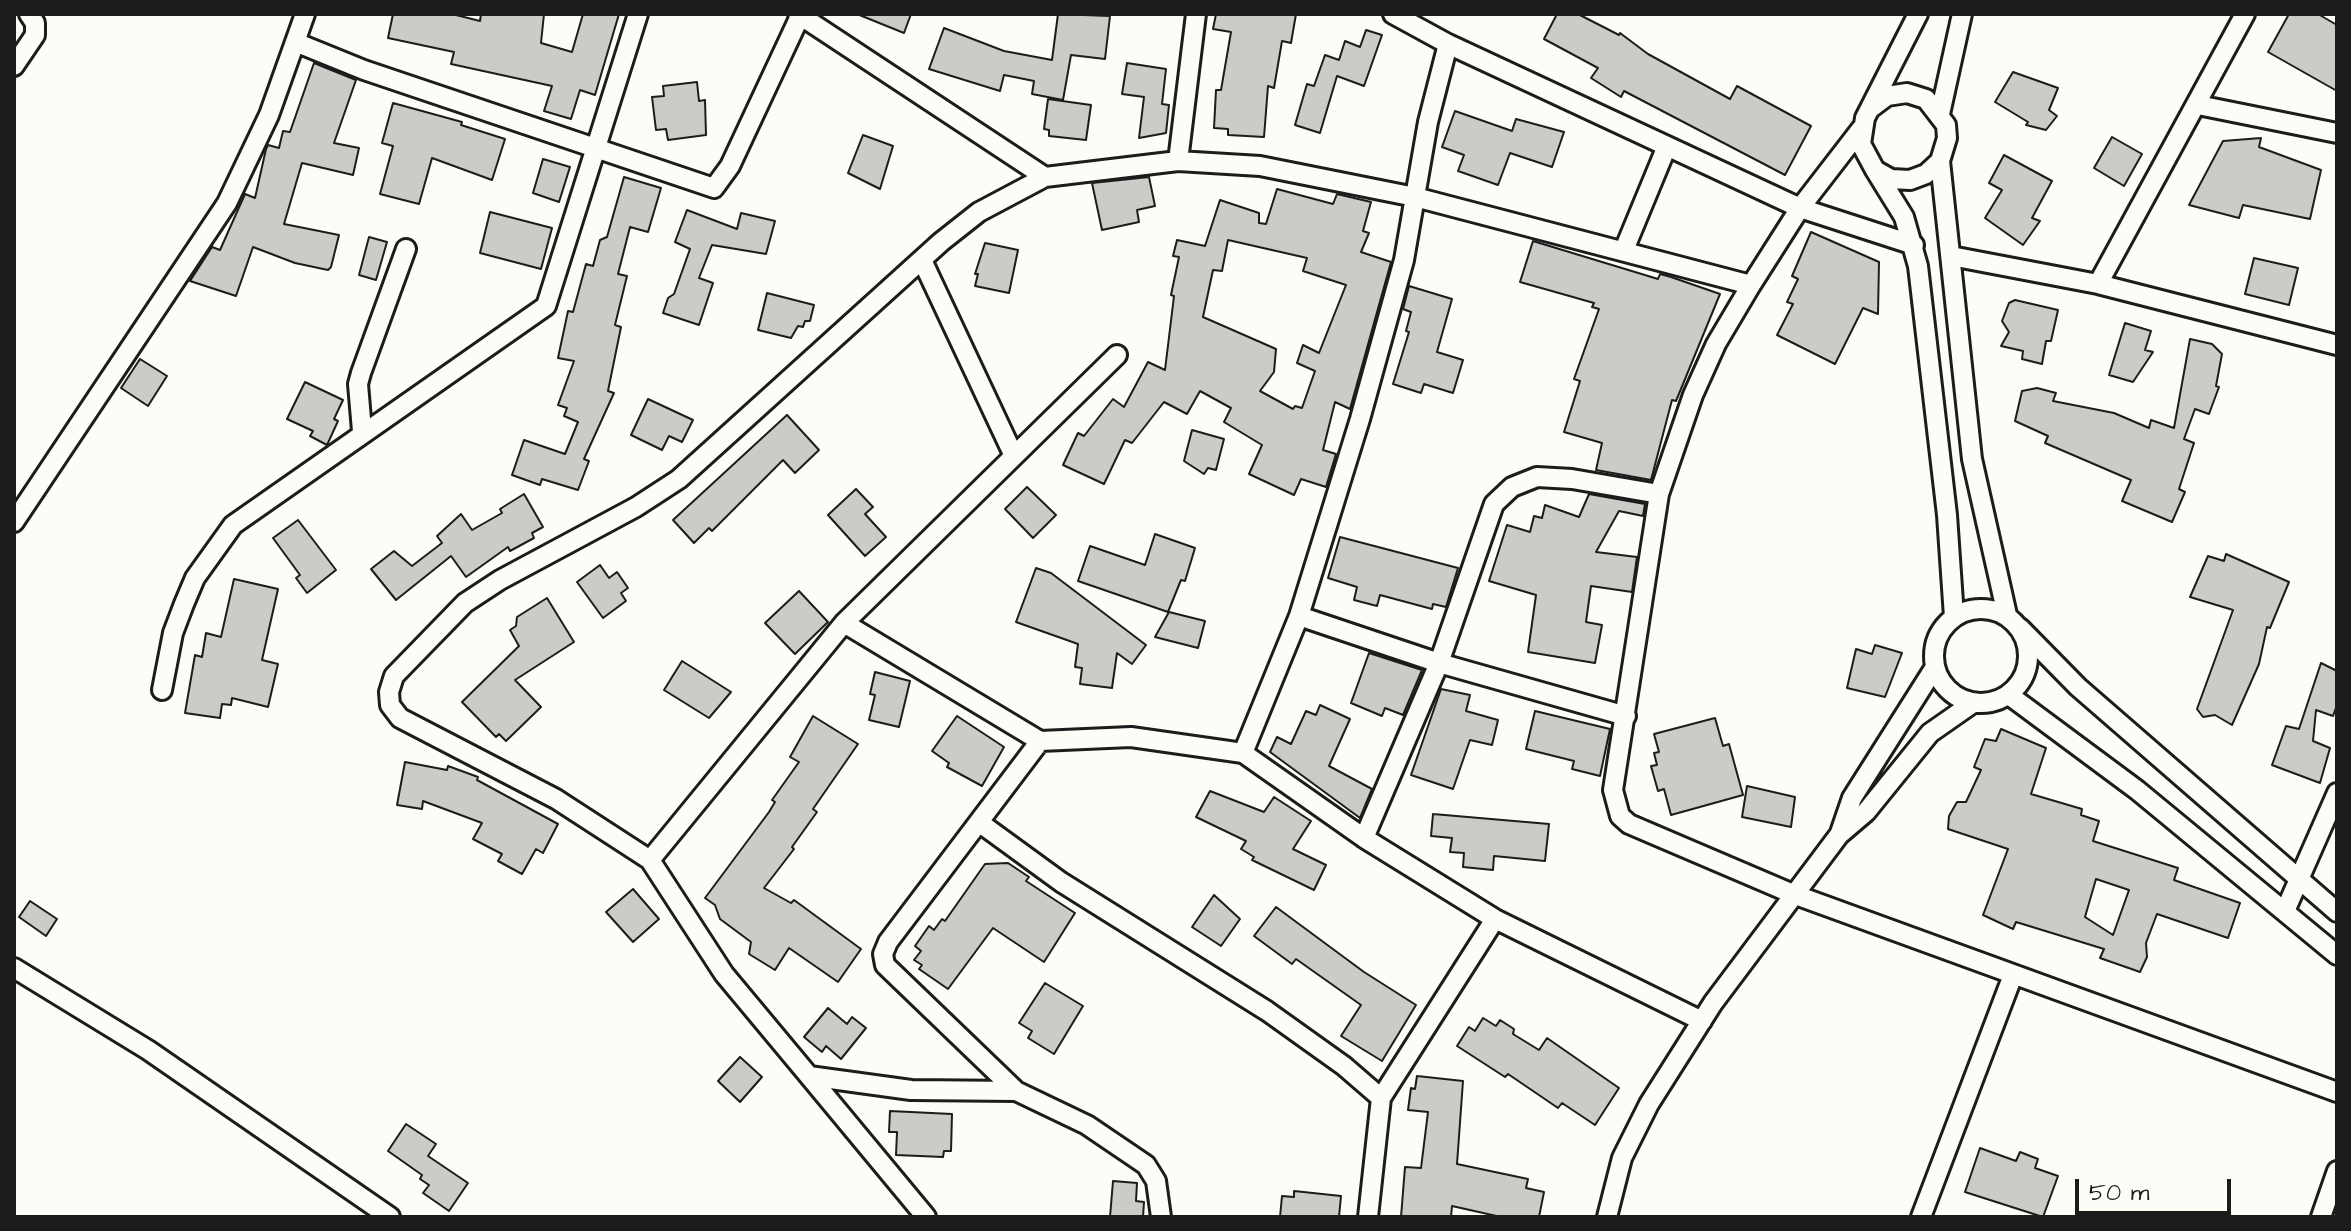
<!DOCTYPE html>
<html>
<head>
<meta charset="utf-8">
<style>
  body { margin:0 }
  #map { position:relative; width:2351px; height:1231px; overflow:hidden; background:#fdfcf7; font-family:"Architects Daughter",sans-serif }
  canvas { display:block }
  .frame { position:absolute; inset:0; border:16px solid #1c1c1c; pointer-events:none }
  .scale { position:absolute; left:2075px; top:1179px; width:156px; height:36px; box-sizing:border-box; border:4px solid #1c1c1c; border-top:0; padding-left:10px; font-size:24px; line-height:28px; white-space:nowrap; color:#1c1c1c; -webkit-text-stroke:6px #fdfcf7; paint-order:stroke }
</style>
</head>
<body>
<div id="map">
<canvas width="2351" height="1231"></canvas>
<div class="frame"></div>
<div class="scale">50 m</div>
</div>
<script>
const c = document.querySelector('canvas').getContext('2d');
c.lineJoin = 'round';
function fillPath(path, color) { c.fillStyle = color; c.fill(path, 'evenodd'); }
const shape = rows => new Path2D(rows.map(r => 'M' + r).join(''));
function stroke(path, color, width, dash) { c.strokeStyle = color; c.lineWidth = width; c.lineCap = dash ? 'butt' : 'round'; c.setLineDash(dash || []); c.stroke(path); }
const building = shape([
  [393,14,452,14,480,21,481,14,544,14,541,43,572,52,583,14,619,14,595,95,580,90,571,119,544,111,552,86,451,64,454,52,388,38,393,14],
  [857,14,911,14,904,33,857,14],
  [1058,14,1110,16,1105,59,1071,55,1063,100,1032,94,1034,81,1004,75,1000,91,929,69,944,28,1004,51,1052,60,1058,14],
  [1216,14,1296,14,1291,43,1282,41,1274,88,1268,86,1264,137,1228,135,1228,129,1214,128,1216,90,1221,90,1231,32,1213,29,1216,14],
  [1557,14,1578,14,1619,35,1620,33,1648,54,1730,99,1737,86,1811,126,1785,175,1624,91,1621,97,1591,78,1598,68,1544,39,1557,14],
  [2289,14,2318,14,2337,25,2337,91,2268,52,2289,14],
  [1366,30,1382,35,1364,86,1337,76,1320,133,1295,125,1307,84,1314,86,1325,55,1339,60,1345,41,1360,47,1366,30],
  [314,63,356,80,334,143,359,148,353,175,302,163,284,224,339,235,331,267,328,270,295,263,253,247,236,296,190,281,212,247,220,250,245,194,255,198,266,149,268,145,279,148,283,131,290,132,314,63],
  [1127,63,1166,69,1162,104,1169,105,1166,133,1139,138,1144,97,1122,94,1127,63],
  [2013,72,2058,88,2049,110,2057,116,2046,130,2026,125,2028,122,1995,102,2013,72],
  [697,82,699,101,705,100,706,135,668,140,666,129,656,130,652,97,664,96,663,86,697,82],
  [1048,99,1091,105,1086,140,1049,136,1049,130,1044,129,1048,99],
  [393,103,462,122,461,125,505,139,492,180,432,158,419,204,380,194,393,146,382,143,393,103],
  [1455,111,1512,131,1516,119,1564,132,1552,167,1510,153,1498,185,1458,171,1464,155,1442,147,1455,111],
  [863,135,893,146,880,189,848,173,863,135],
  [2112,137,2142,154,2124,186,2094,168,2112,137],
  [2261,138,2259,147,2321,170,2310,219,2243,205,2239,218,2189,205,2223,141,2261,138],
  [2004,155,2052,181,2032,218,2040,221,2023,245,1985,218,2002,190,1989,183,2004,155],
  [543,159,570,167,559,202,533,193,543,159],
  [624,177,661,188,648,232,630,227,618,274,627,276,615,325,621,327,608,391,614,393,584,459,589,461,578,490,542,479,540,485,512,475,524,440,565,454,578,422,564,416,567,408,558,405,574,361,558,358,568,311,573,312,586,264,593,266,600,240,607,237,624,177],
  [1149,177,1155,206,1137,210,1139,222,1102,230,1092,183,1149,177],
  [1277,189,1333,204,1337,194,1371,202,1363,231,1369,233,1361,252,1391,262,1350,409,1335,402,1323,450,1336,454,1326,487,1301,479,1294,495,1249,474,1262,445,1224,422,1231,408,1200,391,1187,414,1164,402,1132,443,1125,440,1104,484,1063,465,1078,433,1084,436,1113,399,1124,407,1148,362,1165,370,1174,296,1171,295,1179,257,1173,256,1177,240,1205,246,1220,200,1259,213,1259,223,1266,224,1277,189],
  [1228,240,1307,258,1303,271,1346,285,1319,353,1303,345,1297,363,1315,371,1302,408,1295,406,1293,409,1260,391,1274,372,1276,349,1203,317,1213,270,1222,271,1228,240],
  [687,210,737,229,741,213,775,221,766,254,712,245,699,278,713,283,699,325,663,313,668,298,674,294,690,249,675,242,687,210],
  [490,212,552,228,541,269,480,253,490,212],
  [1811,232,1879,262,1878,314,1863,308,1835,364,1777,335,1793,304,1787,302,1798,279,1792,276,1811,232],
  [369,237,387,242,376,280,359,275,369,237],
  [1533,241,1658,279,1660,274,1671,277,1720,294,1676,401,1672,400,1651,480,1596,470,1602,443,1564,432,1580,381,1574,379,1599,309,1592,307,1594,303,1520,282,1533,241],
  [985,243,1018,250,1009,293,975,286,978,274,975,274,985,243],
  [2254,258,2298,268,2289,305,2245,294,2254,258],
  [1409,286,1452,299,1437,352,1463,360,1453,393,1424,384,1421,393,1393,384,1409,332,1406,331,1411,312,1403,309,1409,286],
  [767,293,814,305,810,321,805,321,803,327,798,326,791,338,758,330,767,293],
  [2015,300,2058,310,2051,341,2046,341,2042,364,2022,359,2023,351,2001,346,2009,332,2002,321,2009,303,2015,300],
  [2125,323,2151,331,2145,350,2153,352,2133,382,2109,375,2125,323],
  [2190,339,2212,344,2222,354,2216,386,2219,387,2209,414,2195,409,2184,439,2194,443,2179,489,2185,492,2172,522,2122,501,2131,480,2045,443,2048,436,2015,421,2022,391,2037,388,2056,393,2053,401,2114,413,2149,428,2151,420,2174,428,2190,339],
  [140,359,167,376,148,406,121,388,140,359],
  [305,382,343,400,334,419,338,421,327,445,310,436,313,431,287,419,305,382],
  [648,399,693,420,682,442,669,436,662,450,631,435,648,399],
  [787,415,819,450,795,473,783,460,712,531,709,528,694,543,673,520,787,415],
  [1192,430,1224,439,1216,470,1208,468,1204,474,1184,461,1192,430],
  [1027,487,1056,515,1033,538,1005,509,1027,487],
  [856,489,873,507,865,514,886,537,865,556,828,515,856,489],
  [524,494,543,527,532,533,534,538,510,551,508,547,466,577,451,556,396,600,371,569,394,551,412,566,442,543,437,536,461,514,472,530,502,513,500,509,524,494],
  [1589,494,1645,504,1643,516,1619,511,1596,552,1637,557,1632,592,1591,586,1586,622,1602,625,1595,663,1528,652,1536,595,1489,581,1507,525,1530,532,1534,516,1542,518,1545,505,1579,517,1589,494],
  [298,520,336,570,307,593,296,578,300,575,273,538,298,520],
  [1155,534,1195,548,1185,581,1181,580,1168,612,1078,581,1090,546,1145,565,1155,534],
  [1340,537,1458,568,1446,607,1433,604,1432,609,1380,595,1377,606,1354,600,1357,587,1328,578,1340,537],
  [2226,554,2289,582,2270,628,2267,627,2259,664,2232,725,2215,715,2203,717,2197,709,2233,610,2190,597,2208,556,2224,561,2226,554],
  [600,565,609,578,617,572,628,588,621,593,626,601,603,618,577,582,600,565],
  [1036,568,1051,573,1146,645,1132,664,1117,653,1112,688,1080,684,1082,668,1075,667,1078,644,1016,622,1036,568],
  [234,579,278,589,262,660,278,664,268,707,232,698,231,705,222,704,220,718,185,713,195,655,202,657,206,633,221,637,234,579],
  [799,591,828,622,795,654,765,623,799,591],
  [547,598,574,642,515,680,541,707,506,741,499,734,496,737,462,702,519,646,510,630,516,626,517,617,547,598],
  [1169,612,1205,621,1198,648,1155,637,1169,612],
  [1875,645,1902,653,1885,697,1847,688,1856,649,1872,654,1875,645],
  [1369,653,1422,670,1403,715,1385,708,1382,716,1351,703,1369,653],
  [682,661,731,692,709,718,664,690,682,661],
  [2321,663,2337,671,2337,705,2333,716,2316,710,2313,741,2330,748,2320,783,2272,765,2286,726,2299,729,2321,663],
  [875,672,910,681,899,727,869,720,875,695,870,694,875,672],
  [1441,689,1470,695,1466,711,1498,720,1492,745,1470,740,1453,789,1411,775,1441,689],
  [1320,705,1350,719,1329,766,1372,789,1360,818,1270,752,1277,737,1291,744,1306,711,1316,715,1320,705],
  [1535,711,1610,729,1600,776,1572,769,1574,761,1526,749,1535,711],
  [813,716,858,744,813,809,817,812,792,847,794,849,764,888,791,903,794,900,861,949,838,982,789,948,775,970,749,954,751,942,720,919,715,905,705,898,769,812,775,802,772,800,799,762,790,757,813,716],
  [957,716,1004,747,982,786,947,767,949,763,932,751,957,716],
  [1715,718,1723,746,1729,744,1743,795,1671,815,1664,789,1658,791,1651,766,1657,765,1654,753,1659,752,1654,734,1715,718],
  [2001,729,2046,748,2031,794,2082,809,2081,815,2099,821,2093,841,2178,868,2174,880,2240,903,2228,938,2157,914,2146,943,2147,957,2140,972,2100,958,2104,949,2016,922,2013,929,1983,915,2008,849,1948,829,1949,816,1957,802,1966,802,1981,770,1974,767,1985,739,1996,741,2001,729],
  [2096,879,2129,890,2113,935,2085,917,2096,879],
  [405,762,447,770,448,766,478,777,477,780,558,824,543,853,536,849,522,874,498,861,502,854,473,839,482,823,423,801,422,809,397,805,405,762],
  [1747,786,1795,797,1791,827,1742,817,1747,786],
  [1210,791,1264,812,1274,797,1311,821,1293,849,1326,865,1314,890,1252,860,1254,857,1241,849,1246,841,1196,817,1210,791],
  [1433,814,1549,824,1545,861,1494,856,1493,870,1463,867,1464,853,1450,852,1452,838,1431,836,1433,814],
  [1008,863,1029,877,1026,881,1075,913,1044,962,993,928,948,989,919,969,922,965,914,960,921,951,915,946,929,926,934,930,942,919,945,921,985,864,1008,863],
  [633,889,659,919,633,942,606,912,633,889],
  [1214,895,1240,919,1221,946,1192,927,1214,895],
  [30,901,57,919,46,936,19,917,30,901],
  [1276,907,1364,972,1416,1005,1382,1061,1341,1036,1361,1005,1296,959,1292,964,1254,936,1276,907],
  [1045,983,1083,1006,1054,1054,1028,1038,1032,1031,1019,1023,1045,983],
  [828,1008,847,1024,852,1017,866,1028,841,1059,826,1046,822,1052,804,1037,828,1008],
  [1483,1018,1496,1026,1500,1020,1514,1029,1513,1034,1539,1050,1547,1038,1619,1088,1595,1125,1562,1103,1558,1108,1508,1074,1505,1077,1457,1046,1469,1027,1475,1031,1483,1018],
  [740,1057,762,1077,740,1102,718,1081,740,1057],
  [1417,1076,1463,1081,1457,1164,1528,1179,1526,1188,1544,1192,1539,1217,1501,1217,1452,1206,1451,1217,1401,1217,1405,1167,1421,1168,1428,1112,1408,1110,1411,1088,1415,1089,1417,1076],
  [890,1111,952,1114,951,1151,944,1151,943,1157,896,1155,897,1132,889,1132,890,1111],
  [406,1124,436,1144,428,1156,468,1183,449,1211,423,1193,429,1185,420,1179,422,1175,388,1151,406,1124],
  [1980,1148,2016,1161,2020,1152,2038,1159,2035,1168,2058,1176,2043,1217,1965,1192,1980,1148],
  [1113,1181,1137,1183,1136,1201,1144,1202,1143,1217,1110,1217,1113,1181],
  [1294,1191,1341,1196,1339,1217,1280,1217,1282,1196,1294,1197,1294,1191]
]);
fillPath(building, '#cccbc8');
stroke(building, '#1c1c1c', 2);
const minor = shape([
  [798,14,1045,177],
  [1393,14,1448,44,1800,208,1914,245],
  [295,42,364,70,714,188,730,166,801,14],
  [14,66,35,35,35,23,29,14],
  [2198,105,2337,133],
  [1871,108,1887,96,1907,93,1926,99,1946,125,1947,138,1940,161,1926,174,1910,180,1891,179,1875,170,1861,144,1865,118,1918,14],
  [1940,114,1962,14],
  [1861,129,1800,208,1751,285,1716,344,1693,395,1659,494,1613,790,1620,816,1629,824,1793,894,2337,1092],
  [1178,161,1196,14],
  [1940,161,1972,459,2007,615],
  [1875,170,1904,217,1918,266,1947,515,1954,617],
  [1624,250,1667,146],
  [1951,256,2098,284,2337,345],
  [922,260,1013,454],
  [2098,284,2245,14],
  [362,431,358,384,361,373,406,249],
  [14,522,227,203,269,115,305,14],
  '1934 656a47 47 0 1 1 94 0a47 47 0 1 1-94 0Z',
  [1299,616,1439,663,1626,716],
  [844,623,1040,741,1131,737,1243,753,1364,838,1495,919,1702,1021],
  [2020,628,2078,687,2337,912],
  [162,690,173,633,184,604,195,578,233,525,546,306,638,14],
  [2009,695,2137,790,2337,955],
  [1040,741,888,942,883,954,885,965,1016,1091,1087,1125,1146,1165,1156,1181,1161,1217],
  [1243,753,1299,616,1360,419,1404,260,1428,122,1448,44],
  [980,823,1061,882,1267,1011,1344,1066,1381,1098,1368,1217],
  [1840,833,1852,798,1935,667],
  [1364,838,1439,663,1494,504,1512,487,1537,477,1572,479,1659,494],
  [650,860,844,623,1117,355],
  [2285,911,2337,793],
  [14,968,148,1050,390,1217],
  [809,1076,926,1217],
  [1016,1091,911,1090,809,1076,724,974,650,860,556,799,400,718,390,705,389,692,394,676,465,603,500,580,636,507,679,479,941,242,979,212,1045,177,1178,161,1260,166,1415,197,1751,285],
  [1381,1098,1495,919],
  [1607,1217,1622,1158,1649,1104,1713,1003,1839,835,1866,812,1930,733,1973,703],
  [1921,1217,2013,975],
  [2321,1217,2337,1171]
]);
stroke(minor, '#1c1c1c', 24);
stroke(minor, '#fdfcf7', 18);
</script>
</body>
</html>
